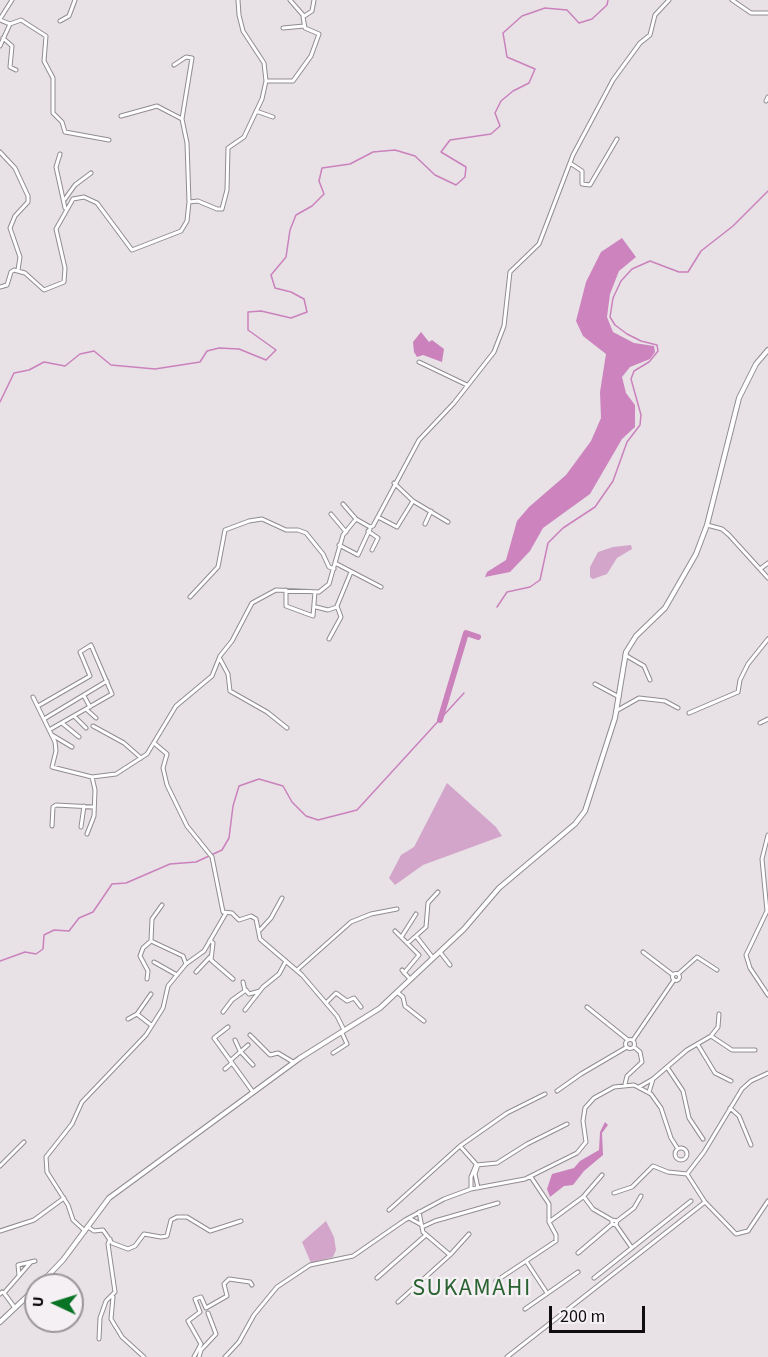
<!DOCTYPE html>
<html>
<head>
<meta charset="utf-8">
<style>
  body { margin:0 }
  #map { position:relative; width:768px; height:1357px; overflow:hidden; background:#e8e2e7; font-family:"Source Sans 3",sans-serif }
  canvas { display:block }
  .north { position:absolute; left:24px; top:1273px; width:60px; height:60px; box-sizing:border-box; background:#f5f0f4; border:2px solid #999598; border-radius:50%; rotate:274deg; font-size:16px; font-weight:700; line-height:24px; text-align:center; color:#0f0d0e }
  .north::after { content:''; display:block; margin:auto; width:21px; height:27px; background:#087325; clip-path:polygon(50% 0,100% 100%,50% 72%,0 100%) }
  .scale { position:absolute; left:549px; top:1306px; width:96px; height:27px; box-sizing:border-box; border:3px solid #0f0d0e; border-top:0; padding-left:8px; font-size:18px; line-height:21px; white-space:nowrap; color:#0f0d0e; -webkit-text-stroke:4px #f5f0f4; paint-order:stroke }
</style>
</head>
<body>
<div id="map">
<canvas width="768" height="1357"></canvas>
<div class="north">U</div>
<div class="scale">200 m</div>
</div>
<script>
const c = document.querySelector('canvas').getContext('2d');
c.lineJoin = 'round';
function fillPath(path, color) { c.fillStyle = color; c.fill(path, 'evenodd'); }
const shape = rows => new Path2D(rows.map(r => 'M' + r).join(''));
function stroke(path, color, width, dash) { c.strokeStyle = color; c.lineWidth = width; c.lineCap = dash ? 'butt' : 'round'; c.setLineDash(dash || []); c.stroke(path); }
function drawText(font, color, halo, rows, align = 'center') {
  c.font = font + ' "Source Sans 3",sans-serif'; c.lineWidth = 5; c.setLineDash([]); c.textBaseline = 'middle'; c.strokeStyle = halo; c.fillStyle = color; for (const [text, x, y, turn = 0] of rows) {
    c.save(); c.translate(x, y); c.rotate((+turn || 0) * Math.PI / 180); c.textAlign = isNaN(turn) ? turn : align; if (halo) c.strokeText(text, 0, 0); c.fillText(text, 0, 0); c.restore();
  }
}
fillPath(shape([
  [631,545,632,549,617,558,607,574,593,579,590,577,590,567,598,552,613,547],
  [447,783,496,827,502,836,423,865,395,885,389,878,401,855,414,847],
  [326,1221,334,1237,336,1250,333,1257,311,1263,302,1242]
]), '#d4a5ca');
fillPath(shape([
  [622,238,636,257,619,271,610,294,607,317,613,332,634,343,654,346,655,352,650,359,630,367,622,377,626,393,635,405,635,427,622,439,590,494,543,528,530,551,510,572,485,577,487,572,506,560,517,521,529,507,566,475,591,441,601,418,600,392,606,354,583,336,576,321,586,282,601,252]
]), '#cc83be');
fillPath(shape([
  [421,332,429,342,432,340,444,349,442,362,423,355,417,357,414,352,413,342],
  [605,1122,608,1125,602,1133,603,1155,584,1171,573,1185,564,1186,550,1197,547,1189,552,1174,574,1168,580,1161,599,1150,600,1132]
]), '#ca81bc');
stroke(shape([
  [0,402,14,373,29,370,44,362,65,366,80,354,94,351,111,365,155,369,200,362,207,351,219,348,239,349,266,360,276,350,248,330,248,312,261,311,291,318,307,312,304,299,291,292,275,288,271,275,286,257,290,230,296,215,312,206,324,194,319,181,322,168,350,164,373,152,395,150,415,156,435,175,456,185,465,177,466,167,441,152,450,140,491,134,500,126,495,113,501,101,513,91,529,83,535,69,507,57,503,33,522,16,545,8,567,10,579,23,592,19,607,5,608,0],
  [497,607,507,592,530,587,540,580,548,543,563,528,595,507,613,481,627,442,640,425,641,415,631,379,634,371,649,362,658,351,657,345,641,341,627,334,615,325,610,317,613,298,621,281,632,269,650,261,679,272,688,272,701,251,733,226,768,191],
  [0,961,25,952,36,954,43,949,44,935,54,930,69,931,79,918,93,912,112,884,126,883,170,864,196,862,222,850,229,838,233,806,239,786,259,779,283,786,292,802,306,816,318,820,357,810,464,693]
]), '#ca81bc', 1.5);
stroke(shape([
  [440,720,466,633,478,637]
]), '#ca81bc', 6);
const street = shape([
  [238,0,239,15,243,31,264,63,266,81],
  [290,0,303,15],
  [732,0,751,13,768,13],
  [0,19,12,0],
  [0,20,10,24,21,20,46,36,44,61,53,78,53,113,62,122,65,132,109,140],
  [60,21,69,16,75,0],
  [283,28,304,26],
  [3,38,12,46,10,67,16,70],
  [0,46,10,24],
  [766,101,768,97],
  [256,111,273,117],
  [121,116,157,106,182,119],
  [0,152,15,168,28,196,28,202,15,216,10,228,20,257,18,270],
  [60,154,56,167,65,208],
  [570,163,582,171,582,184,590,185,617,139],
  [65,199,75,185,91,173],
  [189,202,198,201,217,209,222,209,227,190,228,148,244,137,262,99,266,81,293,81,311,56,319,34,305,28,303,17,312,11,314,0],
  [0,287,7,285,11,272,14,270,25,273,44,290,64,282,65,268,56,229,73,199,84,197,97,203,132,250,181,231,187,221,189,202,187,143,182,119,192,58,186,57,174,65],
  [419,362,467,385],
  [394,483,413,501,448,522],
  [343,504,356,519],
  [331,514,346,532],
  [378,517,397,527,413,501],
  [425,524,431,511],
  [707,525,722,529,729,535,768,578],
  [368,531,378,538,372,550],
  [339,545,358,555,370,529],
  [335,563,381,587],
  [760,569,768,563],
  [286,590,286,606,313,616,315,592],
  [190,597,218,567,225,530,249,521,262,519,286,530,298,530,306,533,323,554,329,567,334,569],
  [316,607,328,610,337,607],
  [329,639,341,617,337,606,351,572],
  [625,655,644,666,650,680],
  [220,659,228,674,230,691,267,712,287,728],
  [595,684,619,697],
  [84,696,90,707],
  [33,697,55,742,56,751,52,767,92,777,116,774,147,754,176,706,212,676,220,656,232,641,252,603,276,590,319,592,329,584,343,535,356,519,370,527,373,526,419,440,454,403,494,352,504,326,510,272,539,244,573,155,613,80,640,43,650,35,655,15,669,0],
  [38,706,90,676,80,652,91,645,112,694,49,730],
  [86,709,96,718],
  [616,711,639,698,665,701,678,708],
  [689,713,738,692,740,680,748,664,768,639],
  [74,716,86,728],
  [44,719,107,681],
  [62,723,79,737],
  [760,723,768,719],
  [93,726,124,743,141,758],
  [52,735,72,747],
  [154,743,167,754,163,768,167,785,187,826,212,857,223,912,232,913,239,920,251,916,256,919,260,939,302,975,337,1016,344,1030],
  [52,826,53,807,56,805,93,807],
  [81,827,84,806],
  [87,834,94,816,95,790,92,777],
  [768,835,762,859,767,911,746,955,750,968,768,995],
  [260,930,271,918,282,898],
  [395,931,419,955,404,973],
  [402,936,416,914],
  [416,936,433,958],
  [210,940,213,943,211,960,233,979],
  [151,941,183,956,186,964],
  [151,941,152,919,162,905],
  [408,943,426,927,428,903,438,892],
  [440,952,450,965],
  [643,952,673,975],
  [154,962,177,975],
  [297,970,351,922,371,914,397,909],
  [402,970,410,979],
  [196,972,210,957],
  '672.5 977a3.5 3.5 0 1 1 7 0a3.5 3.5 0 1 1-7 0Z',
  [678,974,697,957,717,970],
  [147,979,148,971,140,956,143,948,151,941],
  [243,982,245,991],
  [397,992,403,997,405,1006,424,1021],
  [326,1003,336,993,347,1001,354,998,361,1007],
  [587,1007,628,1040],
  [245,1010,263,987,279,974,286,961],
  [223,1012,232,1000,246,990,249,994,260,991],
  [128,1019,137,1014],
  [151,1025,137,1014,151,994],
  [228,1027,214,1038,253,1092],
  [250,1035,270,1055,278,1053,293,1062],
  [711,1036,732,1050,755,1050],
  '625.5 1044a4.5 4.5 0 1 1 9 0a4.5 4.5 0 1 1-9 0Z',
  [235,1040,240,1051,253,1065],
  [633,1040,674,980],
  [698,1045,715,1073,731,1081],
  [333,1053,347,1044,342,1033],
  [231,1060,248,1045],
  [667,1067,683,1091,689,1118,703,1139],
  [225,1069,232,1063],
  [768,1073,751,1081,742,1089,704,1152,687,1174,705,1202,736,1234,748,1231,768,1201],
  [625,1084,627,1076,642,1062,640,1052,634,1047],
  [639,1087,653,1079,687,1050,711,1036,718,1027,719,1014],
  [557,1091,581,1074,627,1047],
  [649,1092,653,1079],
  [730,1108,739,1116,751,1145],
  [460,1146,477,1165,497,1163,527,1144,567,1124],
  '675 1154a6 6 0 1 1 12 0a6 6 0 1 1-12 0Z',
  [478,1165,475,1174,478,1188],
  [0,1166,24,1142],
  [471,1189,471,1177,476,1165],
  [614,1193,632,1187,653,1166,668,1172,687,1174],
  [584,1197,593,1209,612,1220],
  [389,1210,460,1146,507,1113,545,1094],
  [419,1212,423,1232,450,1255],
  [409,1218,420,1224],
  [617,1221,612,1220,612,1224,616,1225,617,1221,634,1208,641,1196],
  [549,1222,583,1197,602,1175],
  [616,1225,632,1248],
  [88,1227,94,1231,103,1230,112,1243,128,1249,135,1246,144,1234,161,1237,167,1236,171,1220,177,1217,187,1217,210,1231,241,1221],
  [422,1227,435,1221,498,1203],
  [0,1231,34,1220,64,1198],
  [85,1231,73,1220,68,1205,47,1172,46,1157,72,1124,82,1102,146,1035,163,1008,168,986,186,964,204,951,226,913],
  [578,1253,611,1225],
  [526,1261,547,1293],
  [19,1275,18,1265,35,1261],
  [377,1278,426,1235],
  [594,1278,691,1201],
  [496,1281,556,1241,556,1235,549,1222,549,1204,531,1177],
  [0,1294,2,1292],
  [113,1297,111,1319,122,1337,144,1357],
  [25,1299,36,1302],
  [398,1302,450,1255,469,1234],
  [15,1308,4,1293,31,1262],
  [525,1309,578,1272],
  [99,1339,100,1318,106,1301,115,1292,108,1244,110,1239],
  [194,1357,201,1344,188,1321,200,1312,195,1299,201,1297,206,1308,227,1296,224,1284,229,1279,250,1282,252,1285],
  [199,1357,201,1350,216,1334,208,1313],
  [225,1357,239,1342,254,1315,277,1287,310,1265,353,1256,405,1220,444,1199,471,1189,525,1179,577,1153,586,1142,583,1121,585,1108,594,1098,614,1087,634,1085,651,1094,661,1108,671,1138,678,1149],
  [507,1357,705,1202]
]);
const secondary = shape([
  [39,1285,63,1260,109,1198,300,1058,380,1008,464,929,499,888,575,824,585,811,615,718,626,652,636,636,665,608,696,554,707,525,739,398,756,364,768,350],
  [0,1322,36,1288]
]);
stroke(street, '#918c90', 5);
stroke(secondary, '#918c90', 6);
stroke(street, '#fff', 3);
stroke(secondary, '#fff', 4);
c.letterSpacing = '1.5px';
drawText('24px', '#2a6331', '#f5f0f4', [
  ["SUKAMAHI",472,1290]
]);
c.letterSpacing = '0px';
</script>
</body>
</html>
